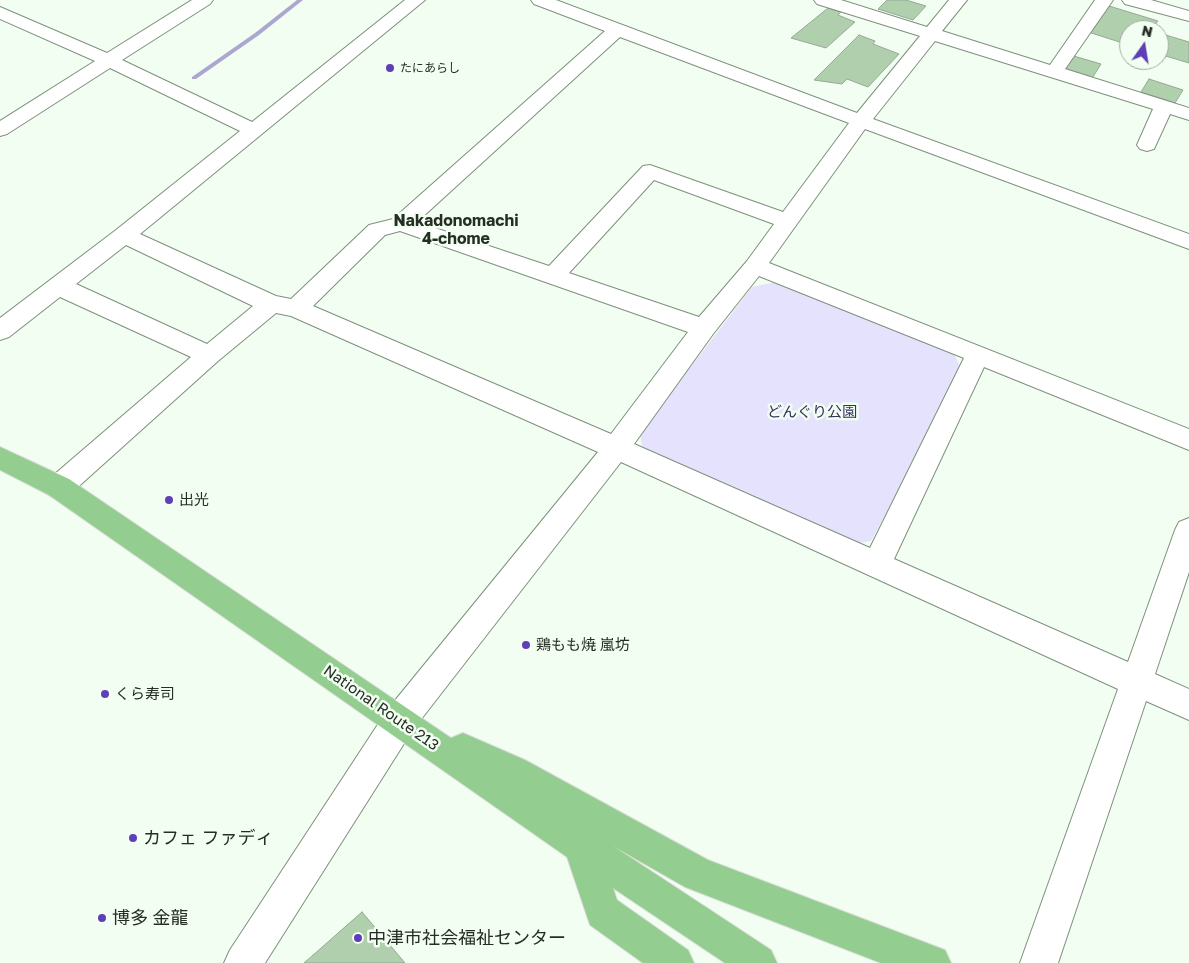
<!DOCTYPE html>
<html>
<head>
<meta charset="utf-8">
<style>
  body { margin:0 }
  #map { position:relative; width:1189px; height:963px; overflow:hidden; background:#f2fef1; font-family:"Golos Text",sans-serif }
  canvas { display:block }
  .north { position:absolute; left:1119px; top:20px; width:50px; height:50px; box-sizing:border-box; background:#f2fef1; border:1px solid #a0aa9f; border-radius:50%; rotate:13deg; font-size:14px; font-weight:700; line-height:20px; text-align:center; color:#262d25 }
  .north::after { content:''; display:block; margin:auto; width:18px; height:22px; background:#5e3fb7; clip-path:polygon(50% 0,100% 100%,50% 72%,0 100%) }
</style>
</head>
<body>
<div id="map">
<canvas width="1189" height="963"></canvas>
<div class="north">N</div>
</div>
<script>
const c = document.querySelector('canvas').getContext('2d');
c.lineJoin = 'round';
function fillPath(path, color) { c.fillStyle = color; c.fill(path, 'evenodd'); }
const shape = rows => new Path2D(rows.map(r => 'M' + r).join(''));
function stroke(path, color, width, dash) { c.strokeStyle = color; c.lineWidth = width; c.lineCap = dash ? 'butt' : 'round'; c.setLineDash(dash || []); c.stroke(path); }
function drawText(font, color, halo, rows, align = 'center') {
  c.font = font + ' "Golos Text","Noto Sans JP",sans-serif'; c.lineWidth = 5; c.setLineDash([]); c.textBaseline = 'middle'; c.strokeStyle = halo; c.fillStyle = color; for (const [text, x, y, turn = 0] of rows) {
    c.save(); c.translate(x, y); c.rotate((+turn || 0) * Math.PI / 180); c.textAlign = isNaN(turn) ? turn : align; if (halo) c.strokeText(text, 0, 0); c.fillText(text, 0, 0); c.restore();
  }
}
fillPath(shape([
  [776,282,953,352,963,372,871,541,846,545,643,454,640,433,752,287]
]), '#e4e2fc');
fillPath(shape([
  [297,0,303,0,259,35,196,79,192,79,192,77,255,33,297,0]
]), '#aba7d0');
const building = shape([
  [887,0,906,0,926,6,913,20,878,9,887,0],
  [1106,5,1158,21,1149,30,1129,30,1129,45,1085,31,1106,5],
  [828,8,841,12,838,15,855,22,826,48,791,38,828,8],
  [1159,33,1189,42,1189,63,1159,54,1159,33],
  [859,35,875,41,873,44,899,54,868,87,847,79,842,84,814,80,859,35],
  [1067,54,1101,64,1091,80,1056,69,1067,54],
  [1149,79,1183,90,1175,103,1141,92,1149,79],
  [362,912,405,963,304,963,362,912]
]);
fillPath(building, '#afcfad');
stroke(building, '#96a995', 1);
const minor = shape([
  [192,0,213,0,210,4,122,60,252,122,405,0,425,0,140,234,276,296,291,299,369,225,393,219,605,31,534,4,531,0,556,0,857,113,920,36,817,4,814,0,841,0,927,27,949,0,967,0,942,31,1050,65,1095,0,1113,0,1065,69,1189,108,1189,120,1170,114,1154,149,1147,151,1140,149,1137,145,1153,109,935,41,873,119,1189,234,1189,249,865,129,769,263,1189,429,1189,450,984,367,894,559,1128,662,1175,530,1179,522,1189,518,1189,572,1155,674,1189,689,1189,720,1146,701,1058,963,1020,963,1118,689,621,462,412,731,265,963,224,963,230,950,388,709,598,452,291,316,276,313,218,361,69,495,59,498,49,495,45,487,49,479,191,357,60,297,9,337,0,340,0,318,116,230,240,131,110,68,7,134,0,136,0,121,95,61,0,19,0,7,107,53,192,0],
  [620,37,849,123,783,212,650,165,643,166,549,266,417,222,620,37],
  [654,180,774,224,747,261,699,317,569,273,654,180],
  [400,231,688,332,611,434,313,306,385,235,400,231],
  [126,245,253,306,207,344,76,284,126,245],
  [759,276,964,358,870,548,634,444,713,334,759,276],
  [1122,0,1151,0,1189,11,1189,21,1125,4,1122,0]
]);
const highway = shape([
  [0,447,69,479,451,738,463,733,525,760,708,860,945,950,951,963,881,963,685,887,613,846,771,950,777,963,725,963,613,888,617,900,688,950,694,963,643,963,590,925,567,857,49,495,0,470,0,447]
]);
stroke(minor, '#7e907d', 2);
stroke(highway, '#dcdddc', 2);
fillPath(minor, '#fff');
fillPath(highway, '#94cd90');
for (const [x, y, r, color] of [
  [390,68,5,"#5e3fb7"],
  [169,500,5,"#5e3fb7"],
  [526,645,5,"#5e3fb7"],
  [105,694,5,"#5e3fb7"],
  [133,838,5,"#5e3fb7"],
  [102,918,5,"#5e3fb7"],
  [358,938,5,"#5e3fb7"]
]) { const dot = new Path2D(); dot.arc(x, y, r, 0, 2 * Math.PI); c.fillStyle = color; c.fill(dot); stroke(dot, '#f2fef1', 2); }
drawText('12px', '#262d25', '#f2fef1', [
  ["たにあらし",400,68]
], 'left');
drawText('15px', '#392f63', '#f2fef1', [
  ["どんぐり公園",812,412]
]);
drawText('15px', '#262d25', '#f2fef1', [
  ["出光",179,500],
  ["鶏もも焼 嵐坊",536,645],
  ["くら寿司",115,694]
], 'left');
drawText('15px', '#262d25', '#f2fef1', [
  ["National Route 213",381,708,35]
]);
drawText('bold 16px', '#262d25', '#f2fef1', [
  ["Nakadonomachi",456,221],
  ["4-chome",456,239]
]);
drawText('18px', '#262d25', '#f2fef1', [
  ["カフェ ファディ",143,838],
  ["博多 金龍",112,918],
  ["中津市社会福祉センター",368,938]
], 'left');
</script>
</body>
</html>
